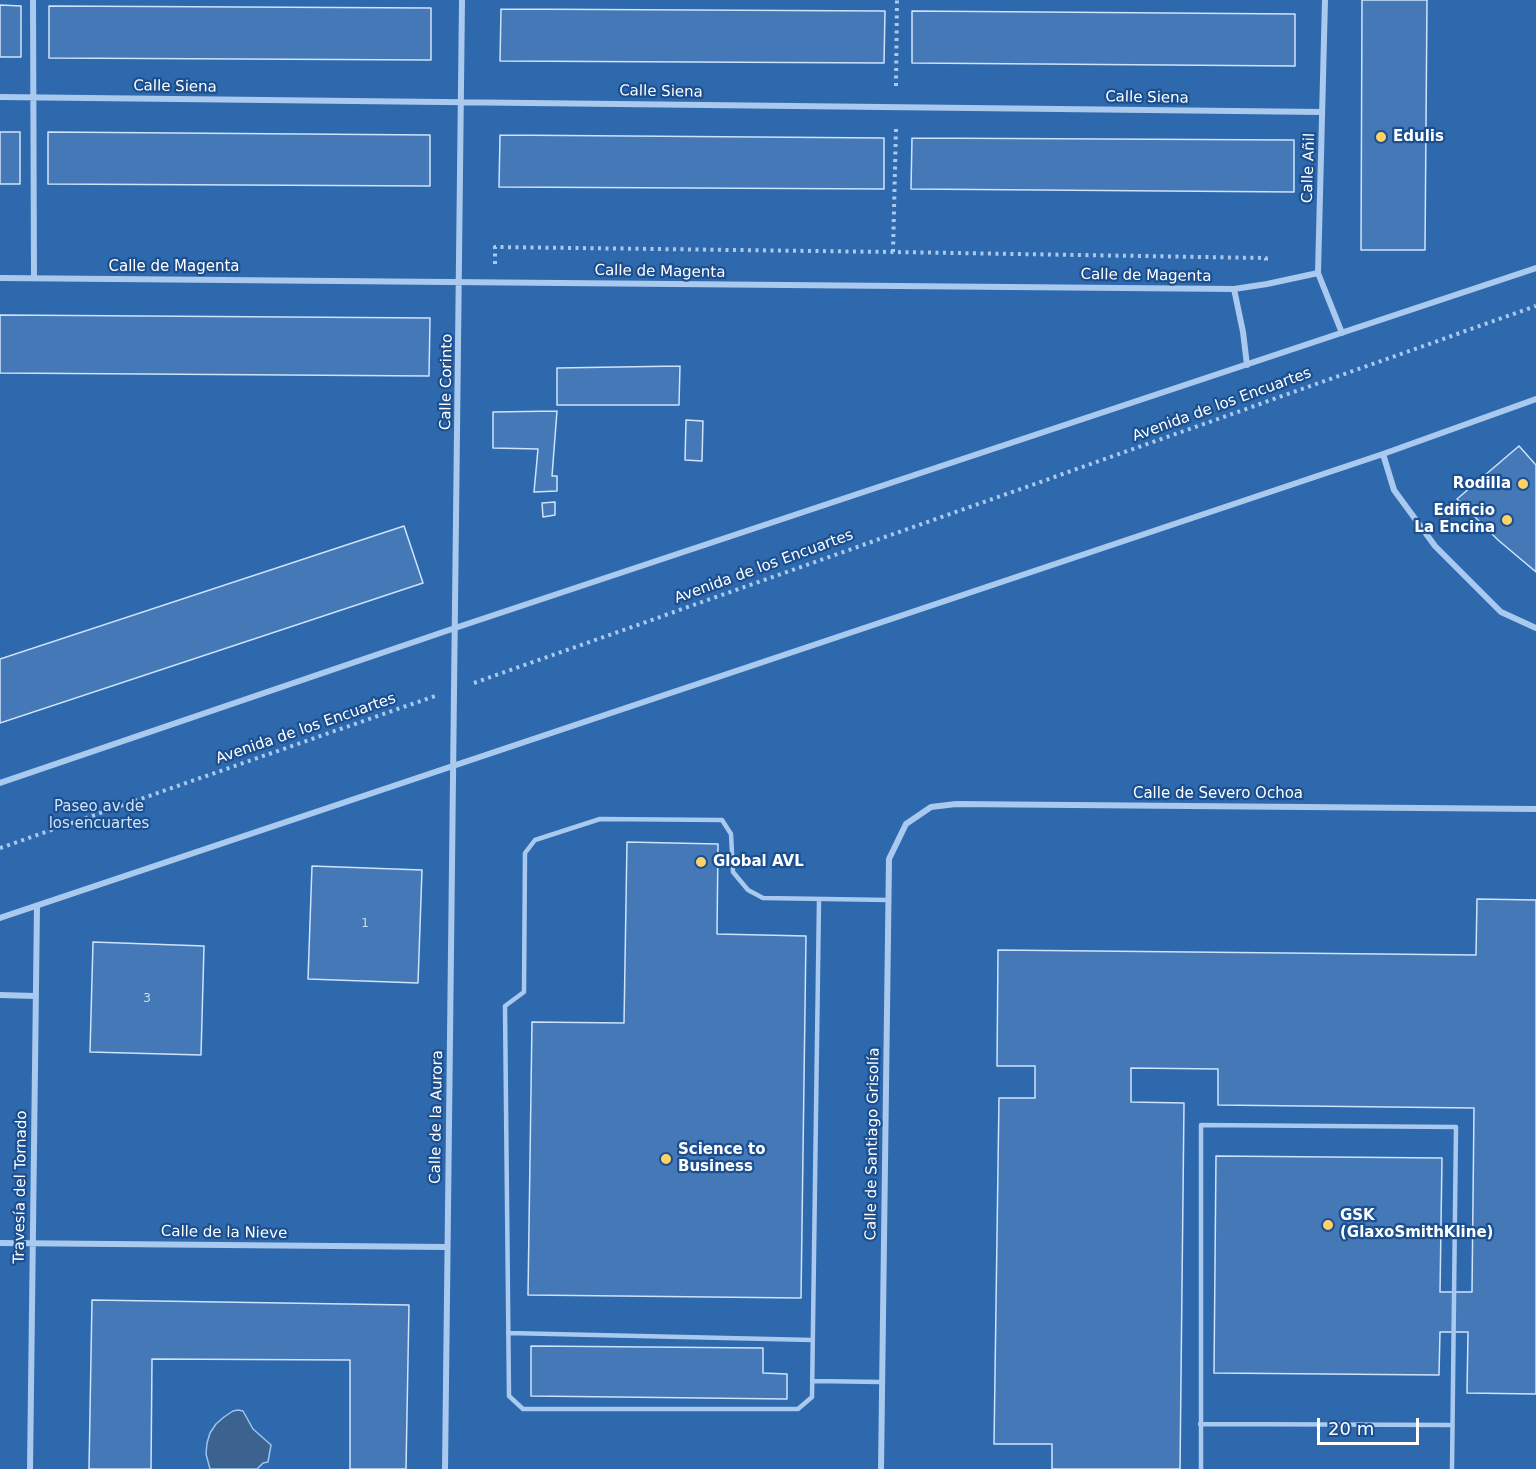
<!DOCTYPE html>
<meta charset="utf-8">
<style>
body{margin:0}
#map{position:relative;width:1536px;height:1469px;overflow:hidden;background:#1b4f8f;font-family:"DejaVu Sans",sans-serif}
canvas{display:block}
.scale{position:absolute;left:1317px;top:1418px;width:102px;height:27px;box-sizing:border-box;border:3px solid #fff;border-top:0;padding-left:8px;font-size:18px;line-height:21px;white-space:nowrap;color:#fff;-webkit-text-stroke:4px #1b4f8f;paint-order:stroke}
</style>
<div id="map">
<canvas width="1536" height="1469"></canvas>
<div class="scale">20 m</div>
</div>
<script>
const ctx = document.querySelector('canvas').getContext('2d');
ctx.lineJoin = 'round';
function fill(path, color) {
  ctx.fillStyle = color;
  ctx.fill(path, 'evenodd');
}
function toPath(rows) {
  const path = new Path2D();
  for (const r of rows) {
    path.moveTo(r[0], r[1]);
    for (let i = 2; i < r.length; i += 2) path.lineTo(r[i], r[i + 1]);
  }
  return path;
}
function trace(path, color, width, dash) {
  ctx.strokeStyle = color;
  ctx.lineWidth = width;
  ctx.lineCap = dash ? 'butt' : 'round';
  ctx.setLineDash(dash || []);
  ctx.stroke(path);
}
function label(font, color, halo, rows, align = 'center') {
  ctx.font = font + ' "DejaVu Sans",sans-serif';
  ctx.lineWidth = 4.5;
  ctx.setLineDash([]);
  ctx.textBaseline = 'middle';
  ctx.strokeStyle = halo;
  ctx.fillStyle = color;
  for (const [text, x, y, turn = 0] of rows) {
    ctx.save();
    ctx.translate(x, y);
    ctx.rotate((+turn || 0) * Math.PI / 180);
    ctx.textAlign = isNaN(turn) ? turn : align;
    if (halo) ctx.strokeText(text, 0, 0);
    ctx.fillText(text, 0, 0);
    ctx.restore();
  }
}
fill(toPath([
 [0,0,1536,0,1536,1469,0,1469]
]), '#2e69ad');
const water = toPath([
 [238,1410,243,1411,253,1429,271,1445,268,1462,263,1463,257,1469,210,1469,206,1454,207,1443,210,1433,216,1424,224,1417,233,1411,238,1410]
]);
fill(water, '#3c6290');
trace(water, '#9cc4f0', 1.5);
const building = toPath([
 [1362,0,1427,0,1425,250,1361,250,1362,0],
 [0,5,21,6,21,57,0,57,0,5],
 [49,6,431,8,431,60,49,58,49,6],
 [501,9,885,11,884,63,500,61,501,9],
 [912,11,1295,14,1295,66,912,63,912,11],
 [0,132,20,132,20,184,0,184,0,132],
 [48,132,430,135,430,186,48,184,48,132],
 [500,135,884,138,884,189,499,187,500,135],
 [912,138,1294,140,1294,192,911,189,912,138],
 [0,315,430,318,429,376,0,373,0,315],
 [680,366,679,405,557,405,557,368,680,366],
 [557,411,552,476,557,476,557,491,534,492,538,449,493,448,493,412,557,411],
 [686,420,703,421,702,461,685,460,686,420],
 [1519,446,1536,465,1536,572,1498,540,1457,499,1519,446],
 [555,502,555,515,543,517,542,503,555,502],
 [404,526,423,583,0,723,0,659,404,526],
 [627,842,718,844,717,934,806,936,801,1298,528,1295,532,1022,624,1023,627,842],
 [312,866,422,870,418,983,308,979,312,866],
 [1477,899,1536,900,1536,1394,1467,1393,1468,1332,1440,1332,1439,1375,1214,1373,1216,1156,1442,1158,1440,1292,1472,1292,1474,1108,1218,1105,1218,1069,1131,1068,1131,1102,1184,1103,1180,1469,1052,1469,1052,1444,994,1444,999,1098,1035,1098,1035,1066,997,1066,998,950,1476,955,1477,899],
 [93,942,204,946,201,1055,90,1052,93,942],
 [92,1300,409,1305,406,1469,350,1469,350,1360,152,1359,151,1469,89,1469,92,1300],
 [531,1346,763,1348,763,1373,787,1374,787,1399,531,1396,531,1346]
]);
fill(building, '#4478b7');
trace(building, '#cfe3fa', 1.5);
trace(toPath([
 [896,86,897,0],
 [893,252,896,127],
 [495,264,495,247,893,252,1266,258,1266,264],
 [474,683,1536,306],
 [0,848,435,696]
]), '#a9c9ee', 4, [3, 4.5]);
trace(toPath([
 [819,900,812,1397,798,1409,523,1409,509,1396,505,1006,524,992,525,853,535,840,600,819,722,820,731,834,733,872,748,890,763,898,888,900],
 [508,1333,813,1340],
 [813,1381,882,1382],
 [1200,1424,1452,1425],
 [1201,1469,1201,1125,1456,1127,1452,1469]
]), '#a9c9ee', 4.5);
trace(toPath([
 [33,0,34,278],
 [1325,0,1318,273,1342,333],
 [0,97,1322,112],
 [0,278,1234,289,1267,284,1318,273],
 [1234,289,1243,332,1247,365],
 [1383,454,1394,490,1435,546,1501,612,1536,628],
 [0,783,455,628,1536,268],
 [0,918,1383,454,1536,399],
 [0,995,35,996],
 [0,1243,447,1247],
 [30,1469,37,906],
 [445,1469,462,0],
 [881,1469,889,859,906,824,931,807,956,804,1536,809]
]), '#a9c9ee', 6);
for (const [x, y, r, color] of [
 [1381,137,6,"#ffd166"],
 [1523,484,6,"#ffd166"],
 [1507,520,6,"#ffd166"],
 [701,862,6,"#ffd166"],
 [666,1159,6,"#ffd166"],
 [1328,1225,6,"#ffd166"]
]) {
  const dot = new Path2D();
  dot.arc(x, y, r, 0, 2 * Math.PI);
  ctx.fillStyle = color;
  ctx.fill(dot);
  trace(dot, '#1b4f8f', 2);
}
label('12px', '#d0dded', null, [
 ["1",365,924],
 ["3",147,999]
]);
label('15px', '#fff', '#1b4f8f', [
 ["Calle Siena",175,87,1],
 ["Calle Siena",661,92,1],
 ["Calle Siena",1147,98,1],
 ["Calle Añil",1309,168,-88],
 ["Calle de Magenta",174,267],
 ["Calle de Magenta",660,272,1],
 ["Calle de Magenta",1146,276,1],
 ["Calle Corinto",447,382,-89],
 ["Avenida de los Encuartes",1222,405,-20],
 ["Avenida de los Encuartes",764,567,-20],
 ["Avenida de los Encuartes",306,729,-19],
 ["Calle de Severo Ochoa",1218,794],
 ["Calle de la Aurora",437,1117,-89],
 ["Calle de Santiago Grisolía",873,1144,-89],
 ["Travesía del Tornado",21,1187,-89],
 ["Calle de la Nieve",224,1233,1]
]);
label('bold 15px', '#fff', '#1b4f8f', [
 ["Edulis",1393,137],
 ["Rodilla",1511,484,"right"],
 ["Edificio",1495,511,"right"],
 ["La Encina",1495,528,"right"],
 ["Global AVL",713,862],
 ["Science to",678,1150],
 ["Business",678,1167],
 ["GSK",1340,1216],
 ["(GlaxoSmithKline)",1340,1233]
], 'left');
label('15px', '#cfe3fa', '#1b4f8f', [
 ["Paseo av de",99,807],
 ["los encuartes",99,824]
]);
</script>
